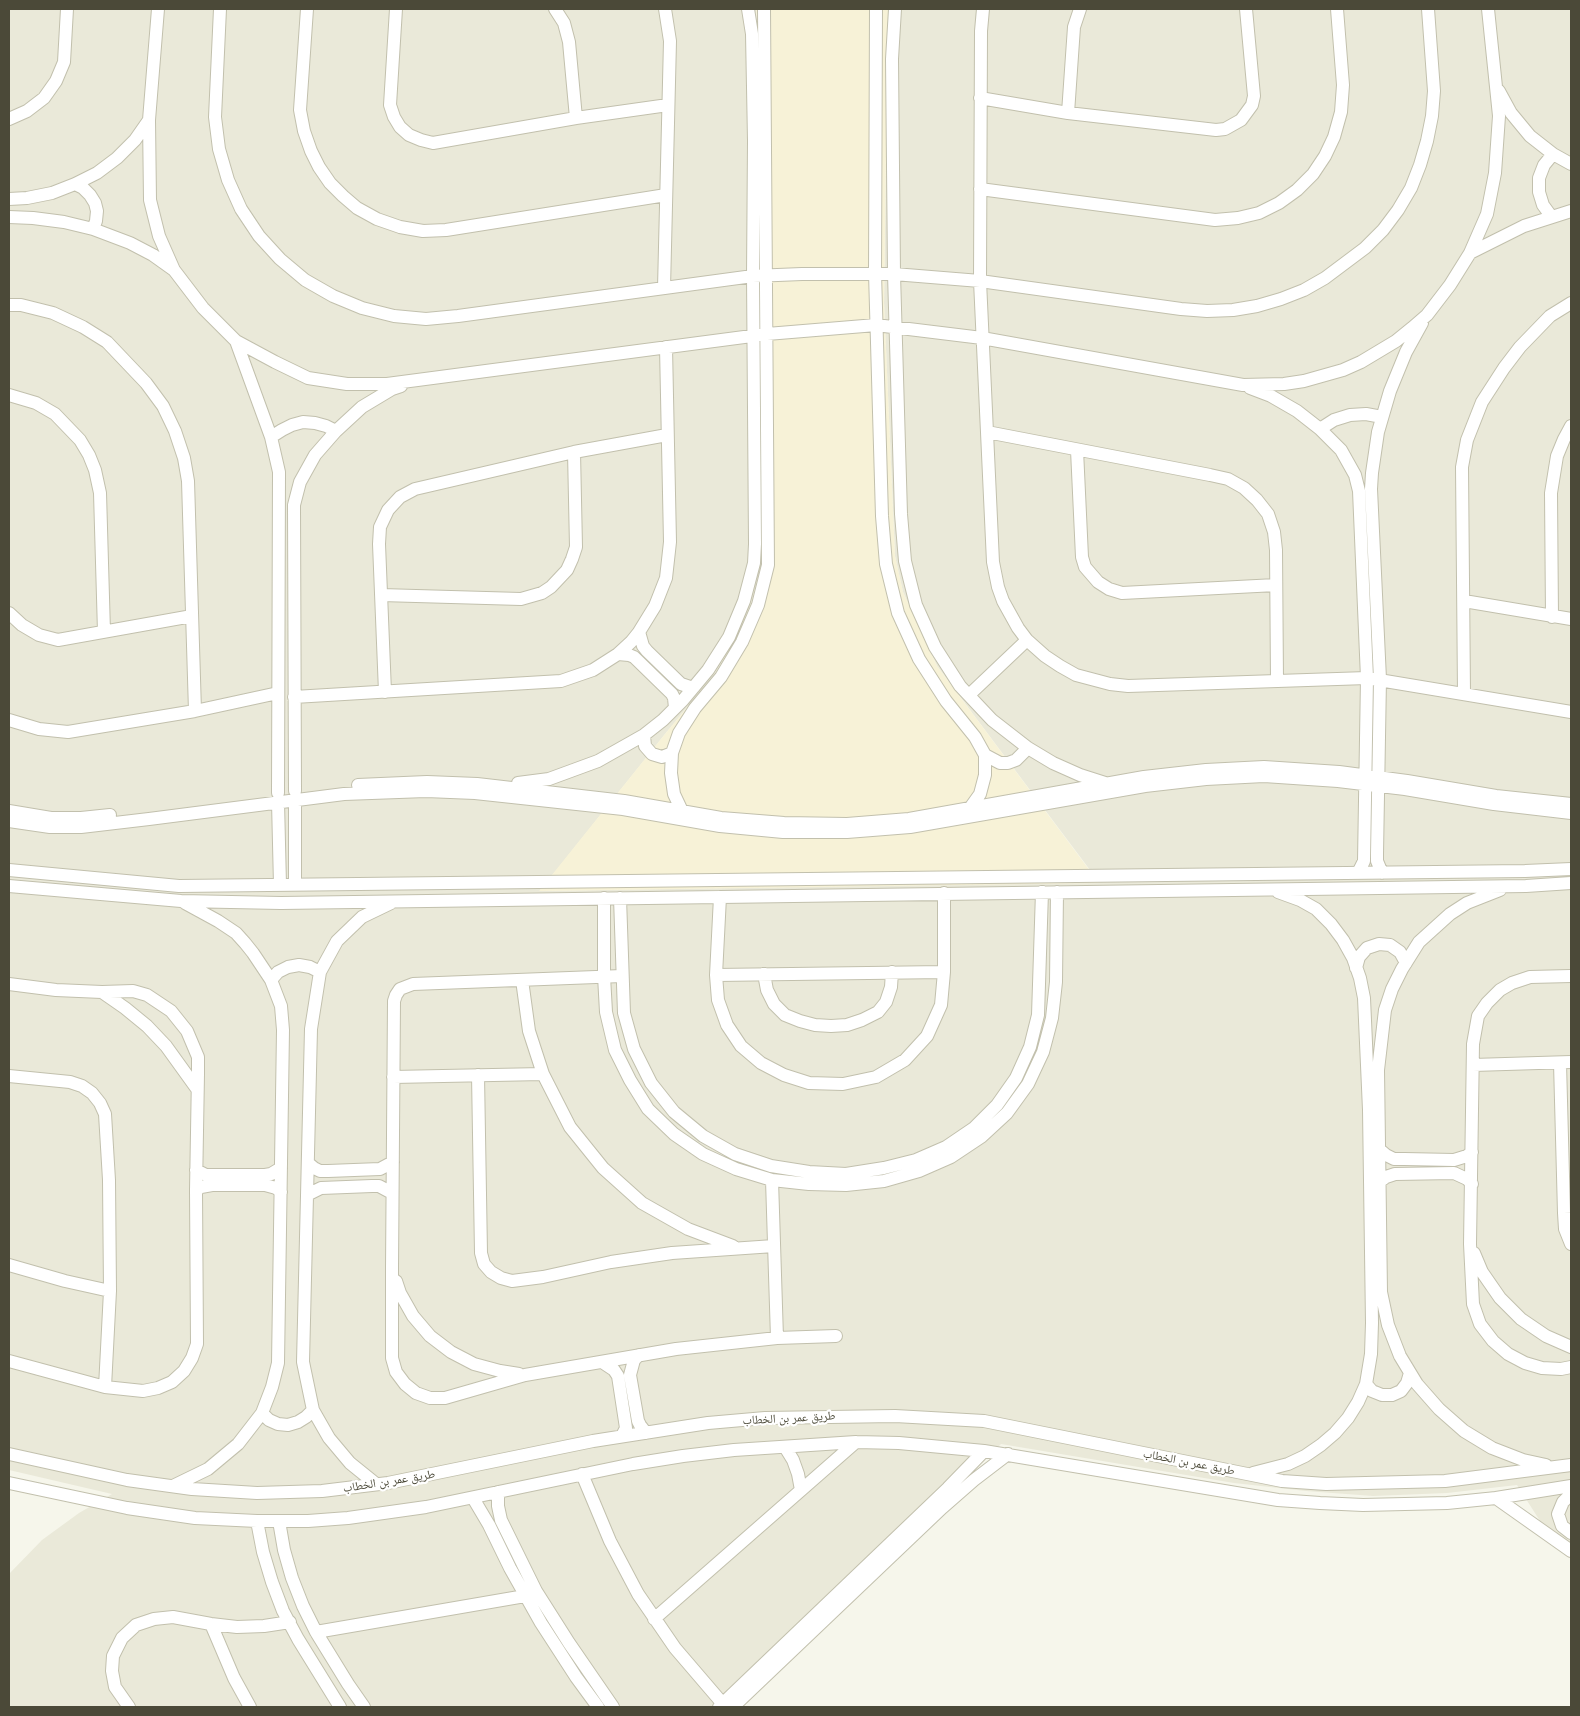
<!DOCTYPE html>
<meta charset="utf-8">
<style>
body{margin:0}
#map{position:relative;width:1580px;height:1716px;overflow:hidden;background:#f6f6eb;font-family:Lato,sans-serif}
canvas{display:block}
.frame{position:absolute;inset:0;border:10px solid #4b4938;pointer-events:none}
</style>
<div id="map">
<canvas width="1580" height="1716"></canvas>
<div class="frame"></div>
</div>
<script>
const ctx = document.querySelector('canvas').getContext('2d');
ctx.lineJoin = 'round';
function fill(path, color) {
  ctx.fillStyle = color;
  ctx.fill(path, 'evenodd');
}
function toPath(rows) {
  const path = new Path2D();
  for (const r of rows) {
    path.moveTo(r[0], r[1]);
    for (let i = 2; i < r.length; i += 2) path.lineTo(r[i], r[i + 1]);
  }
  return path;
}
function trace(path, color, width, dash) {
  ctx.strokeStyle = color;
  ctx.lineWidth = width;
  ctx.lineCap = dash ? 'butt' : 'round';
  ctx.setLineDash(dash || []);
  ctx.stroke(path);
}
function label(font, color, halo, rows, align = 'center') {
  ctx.font = font + ' Lato,"Noto Naskh Arabic",sans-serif';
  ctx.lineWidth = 4.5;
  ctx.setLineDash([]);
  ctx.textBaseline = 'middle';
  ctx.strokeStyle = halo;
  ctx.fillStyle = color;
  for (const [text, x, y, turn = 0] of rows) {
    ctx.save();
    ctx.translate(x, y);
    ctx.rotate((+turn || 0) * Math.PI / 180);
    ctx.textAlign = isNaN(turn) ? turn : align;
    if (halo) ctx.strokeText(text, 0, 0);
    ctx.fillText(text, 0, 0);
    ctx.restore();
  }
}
fill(toPath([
 [9,9,756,9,758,30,760,233,761,566,751,604,735,639,715,674,665,734,540,891,1099,882,937,666,903,592,895,556,884,303,888,9,1571,9,1571,1552,1542,1524,1517,1485,1447,1493,1373,1496,1306,1491,1234,1483,1001,1444,730,1707,9,1707,9,1574,42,1540,79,1513,112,1494,9,1470]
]), '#eae9d9');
fill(toPath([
 [756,9,888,9,884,303,895,556,903,592,937,666,1099,883,539,891,665,734,715,674,735,639,751,604,761,566,760,233,758,30]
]), '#f7f2d7');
const minor = toPath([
 [158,9,149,120,150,200,159,236,174,270,203,308,236,341,275,362,308,378,347,384,387,384,767,334,876,325,982,338,1243,385,1284,384,1304,381,1343,370,1361,362,1396,341,1412,328,1427,315,1450,285,1470,253,1487,214,1495,173,1499,116,1488,9],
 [220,9,215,117,219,149,228,180,241,209,259,236,280,259,305,280,333,296,362,308,394,316,426,319,458,316,753,276,802,274,894,274,980,281,1181,309,1207,311,1233,310,1257,306,1281,299,1304,290,1325,278,1365,248,1383,230,1398,210,1411,188,1420,165,1427,141,1432,116,1434,91,1428,9],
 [307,9,300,110,304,131,311,151,319,167,330,183,343,196,357,208,377,219,400,227,423,231,446,230,666,195],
 [396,9,390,105,394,117,400,127,409,135,421,140,433,143,576,118,668,105],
 [555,9,564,23,569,42,576,118],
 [876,9,875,273,882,516,886,564,898,613,919,659,946,701,975,737,985,755,985,775,980,794,970,808],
 [895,9,892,59,894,274,901,514,905,561,916,605,935,647,960,686,992,720,1028,748,1053,763,1080,775,1105,783],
 [983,9,981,31,980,281,993,562,998,587,1003,601,1018,628,1027,640,1045,656,1060,666,1076,675,1110,684,1128,686,1367,678,1571,712],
 [1499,91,1511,113,1530,136,1553,154,1571,164],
 [980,98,1068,113,1216,130,1225,129,1241,120,1252,105,1254,96,1246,9],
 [1068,113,1074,27,1080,9],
 [9,119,27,111,44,98,56,81,64,62,67,9],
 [75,184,83,188,90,195,95,203,97,211,96,221,93,229],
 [980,189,1215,220,1238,218,1259,213,1279,203,1297,190,1313,174,1325,156,1334,137,1341,112,1343,85,1337,9],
 [9,199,27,198,52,193,75,184,97,173,117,158,135,140,149,120],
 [1551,216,1543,205,1539,192,1539,178,1544,165,1553,154],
 [9,217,33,218,64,222,93,229,130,243,153,255,174,270],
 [1470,253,1524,226,1571,211],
 [664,288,670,41,665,9],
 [9,305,21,305,53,313,83,327,107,342,146,383,163,406,175,431,184,458,188,481,195,711],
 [236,341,271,437,279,472,278,793],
 [1250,388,1271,396,1297,411,1320,429,1341,450,1355,475,1359,491,1367,678,1364,861,1358,873],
 [9,395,36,403,55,414,80,440,89,455,95,470,100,493,104,632],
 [1320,429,1334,420,1350,415,1366,414,1382,417],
 [987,432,1210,475,1228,479,1244,488,1257,500,1268,514,1274,532,1276,550,1277,681],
 [271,437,282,430,292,425,303,422,315,423,326,426,336,431],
 [1077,450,1082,557,1085,567,1098,582,1109,589,1122,593,1276,585],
 [381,595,521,599,542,593,551,587,567,570,572,559,576,547,574,452],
 [1464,601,1571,619],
 [9,613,22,625,39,635,58,640,192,616],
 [1552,617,1551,493,1557,456,1564,439,1571,426],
 [639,632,643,646,647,651,681,684,690,687,694,687],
 [618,654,629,655,634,657,672,694,674,698,675,708],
 [385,692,379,544,380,527,388,510,400,497,415,489,574,452,667,435],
 [1464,693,1462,467,1467,440,1482,402,1504,368,1520,347,1550,316,1571,303],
 [969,695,1027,640],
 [294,697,561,681,593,670,618,654,631,642,639,632,655,606,666,578,670,542,666,347],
 [9,720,39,729,68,732,195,711,278,693],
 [644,735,645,746,652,754,662,757,672,753],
 [985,755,1000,763,1008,763,1016,760,1028,748],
 [518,783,549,779,598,761,644,735,663,720,683,700,708,670,729,637,744,601,754,563,755,544,753,276,754,141,752,34,748,9],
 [358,785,427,782,477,784,624,801,721,818,784,823,847,824,909,819,1144,777,1206,770,1264,767,1339,772,1407,781,1496,796,1571,804],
 [295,791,294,505,300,482,315,455,336,431,362,407,392,389,401,386],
 [295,800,295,884],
 [278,802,280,885],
 [9,811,51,818,81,818,110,815],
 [682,811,674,794,671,773,672,753,679,733,695,708,721,677,742,642,758,605,768,565,764,9],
 [9,821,50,827,81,827,149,819,344,794,426,791,475,793,623,809,720,826,783,832,847,832,910,827,1145,786,1206,779,1264,776,1338,781,1405,789,1494,804,1571,813],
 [9,870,179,886,1525,871,1571,869],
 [1382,873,1377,861,1377,854,1380,679,1371,489,1372,473,1378,432,1390,391,1406,352,1422,323],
 [9,886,181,901,281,903,1526,886,1571,883],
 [1500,890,1467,903,1450,914,1419,942,1402,969,1392,989,1385,1010,1378,1070,1381,1292,1388,1325,1400,1356,1417,1384,1439,1409,1464,1431,1492,1448,1523,1460,1546,1465],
 [720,897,716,975,718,1000,727,1025,741,1046,761,1063,784,1075,809,1083,843,1084,876,1077,905,1060,927,1036,941,1005,944,972,944,893],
 [604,898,604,976,606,1012,615,1050,630,1080,648,1109,674,1134,703,1154,736,1169,772,1180,809,1184,846,1185,884,1181,919,1171,951,1157,981,1137,1007,1113,1028,1084,1043,1052,1052,1018,1056,982,1057,892],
 [620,898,624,1013,634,1049,651,1083,674,1112,703,1136,735,1154,771,1166,809,1172,846,1174,884,1168,916,1160,946,1147,974,1128,997,1105,1016,1078,1030,1047,1038,1015,1042,892],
 [1356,968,1359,957,1367,948,1379,944,1390,945,1400,952,1406,963],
 [764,974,767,990,774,1004,785,1015,800,1021,815,1025,831,1026,847,1025,862,1020,878,1012,886,1002,891,987,892,972],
 [716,975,944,972],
 [622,976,413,984,400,989,396,995,394,1001,392,1269,392,1358,396,1372,405,1384,416,1393,430,1398,445,1398,525,1375,676,1349,777,1338,836,1336],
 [1571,976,1530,977,1512,983,1500,990,1487,1003,1478,1016,1473,1044,1470,1244,1473,1304,1480,1324,1493,1341,1508,1354,1525,1363,1542,1368,1561,1369,1571,1367],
 [271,980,278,972,288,967,299,965,310,967,320,972],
 [522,980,529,1031,543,1074,570,1127,603,1168,642,1203,688,1229,733,1246],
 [9,984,56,990,102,992,133,991,147,995,171,1011,187,1031,198,1057,198,1074,196,1190,197,1344,192,1358,184,1371,172,1382,158,1388,143,1391,105,1387,9,1361],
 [102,992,125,1008,147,1026,166,1046,197,1089],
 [1560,1063,1564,1213,1565,1229,1571,1244],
 [1473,1065,1571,1062],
 [478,1075,481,1253,484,1264,491,1272,501,1278,512,1281,543,1277,611,1262,672,1253,774,1246],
 [9,1076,70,1082,82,1086,92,1093,100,1103,105,1114,109,1180,110,1291,105,1387],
 [393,1077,543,1074],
 [1379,1149,1386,1155,1394,1159,1404,1159,1454,1160,1467,1156,1472,1152],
 [308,1163,314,1168,320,1171,328,1171,380,1169,393,1162],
 [196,1170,206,1175,265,1175,271,1174,281,1168],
 [772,1180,777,1338],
 [1379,1182,1386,1177,1395,1174,1454,1173,1467,1179,1472,1184],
 [196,1190,201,1187,212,1185,265,1185,276,1188,281,1192],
 [307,1195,321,1188,372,1186,379,1186,392,1193],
 [1474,1253,1482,1272,1500,1298,1521,1319,1546,1336,1571,1347],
 [9,1265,65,1281,110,1291],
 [396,1281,400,1293,413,1316,430,1336,451,1352,474,1364,500,1371,519,1374],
 [639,1355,634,1360,630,1375,638,1421,640,1425,646,1433],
 [602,1362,614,1370,618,1376,626,1428,622,1436],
 [1366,1384,1372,1391,1382,1395,1392,1395,1401,1391,1407,1383,1410,1373],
 [262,1413,269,1420,278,1424,288,1425,298,1422,306,1417,313,1410],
 [785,1447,793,1460,798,1474,801,1490],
 [9,1454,127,1480,192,1489,257,1493,322,1491,388,1483,593,1441,708,1423,765,1418,895,1416,984,1421,1282,1481,1326,1484,1445,1481,1571,1465],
 [1253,1473,1288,1464,1305,1456,1321,1445,1335,1433,1348,1418,1358,1402,1366,1384,1371,1354,1372,1323,1369,1110,1364,998,1360,978,1353,958,1343,940,1331,924,1316,909,1300,900,1278,892],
 [582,1474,610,1541,638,1594,675,1648,723,1704],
 [9,1483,127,1508,195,1518,257,1521,308,1521,348,1518,426,1507,633,1464,683,1456,734,1450,856,1442,899,1443,984,1451,1278,1500,1320,1503,1363,1505,1447,1503,1496,1498,1571,1486],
 [376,1484,350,1463,329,1438,313,1410,303,1362,311,1029,320,972,337,941,362,917,391,903],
 [173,1486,208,1469,238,1444,262,1413,272,1387,278,1363,283,1030,281,1006,271,980,253,953,245,943,236,933,218,921,185,903],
 [498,1492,498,1506,501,1520,536,1591,569,1643,613,1707],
 [1571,1494,1563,1502,1558,1514,1562,1526,1571,1533],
 [473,1498,489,1525,510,1568,541,1623,576,1677,598,1707],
 [1496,1498,1571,1551],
 [257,1521,263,1552,272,1582,283,1611,298,1639,340,1707],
 [279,1521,284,1550,292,1578,303,1606,316,1632,348,1684,364,1707],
 [654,1619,856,1442],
 [211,1624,234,1678,250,1707],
 [316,1632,525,1596],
 [129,1707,115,1687,112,1671,113,1656,122,1638,136,1625,154,1619,173,1617,211,1624,237,1627,264,1626,290,1622],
 [719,1707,948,1488,984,1451],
 [733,1707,942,1508,974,1480,1008,1454]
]);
trace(minor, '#c2c0ad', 14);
trace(minor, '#fff', 12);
label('12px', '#4b4938', '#fff', [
 ["طريق عمر بن الخطاب",789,1418,-3],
 ["طريق عمر بن الخطاب",1189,1462,11],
 ["طريق عمر بن الخطاب",389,1481,-9]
]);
</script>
